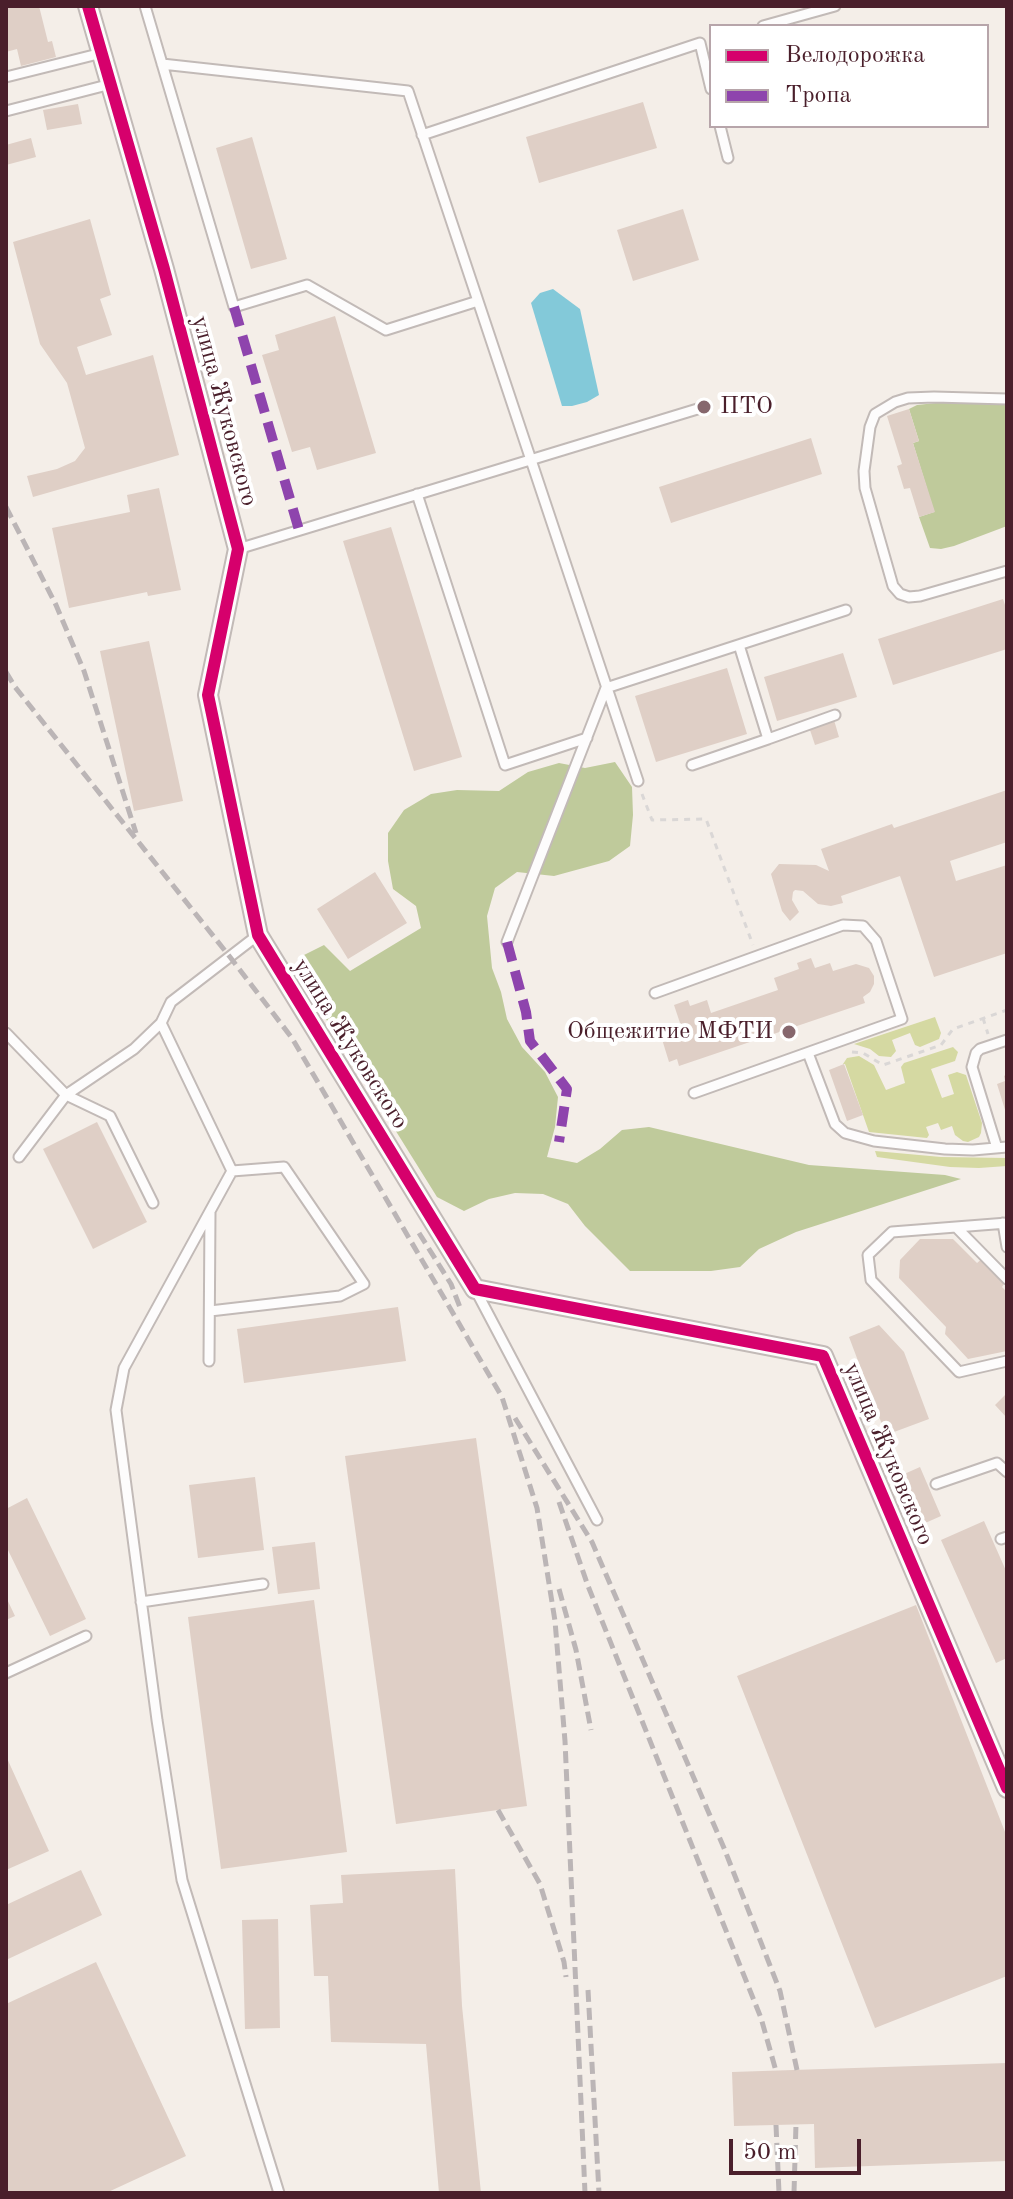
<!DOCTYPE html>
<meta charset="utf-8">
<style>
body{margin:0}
#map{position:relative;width:1013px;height:2199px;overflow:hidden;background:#f4eee8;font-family:"Old Standard TT",serif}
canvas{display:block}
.frame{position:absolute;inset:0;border:8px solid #4a1f2b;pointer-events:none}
.legend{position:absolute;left:709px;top:24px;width:280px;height:104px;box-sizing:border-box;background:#fff;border:2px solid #b7a5aa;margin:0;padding:10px 14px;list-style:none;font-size:24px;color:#4a1f2b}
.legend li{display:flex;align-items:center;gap:16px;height:40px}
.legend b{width:40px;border:2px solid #b7a5aa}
.scale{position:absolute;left:729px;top:2139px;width:132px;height:36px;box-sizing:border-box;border:4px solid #4a1f2b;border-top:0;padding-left:10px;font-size:24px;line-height:28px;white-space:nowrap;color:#4a1f2b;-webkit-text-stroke:6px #fff;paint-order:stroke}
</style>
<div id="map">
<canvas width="1013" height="2199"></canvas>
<div class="frame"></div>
<ul class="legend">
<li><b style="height:10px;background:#d6006c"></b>Велодорожка</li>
<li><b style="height:10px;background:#8e44ad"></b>Тропа</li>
</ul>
<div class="scale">50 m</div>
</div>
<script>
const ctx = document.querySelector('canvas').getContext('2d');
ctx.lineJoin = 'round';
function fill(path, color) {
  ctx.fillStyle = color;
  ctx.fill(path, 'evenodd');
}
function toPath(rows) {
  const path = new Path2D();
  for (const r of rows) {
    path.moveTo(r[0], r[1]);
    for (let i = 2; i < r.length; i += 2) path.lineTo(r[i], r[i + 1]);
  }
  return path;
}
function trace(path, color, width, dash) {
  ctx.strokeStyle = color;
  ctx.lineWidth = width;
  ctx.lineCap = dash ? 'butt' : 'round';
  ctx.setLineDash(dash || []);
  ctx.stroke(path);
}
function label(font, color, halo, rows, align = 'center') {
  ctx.font = font + ' "Old Standard TT",serif';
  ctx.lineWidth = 8;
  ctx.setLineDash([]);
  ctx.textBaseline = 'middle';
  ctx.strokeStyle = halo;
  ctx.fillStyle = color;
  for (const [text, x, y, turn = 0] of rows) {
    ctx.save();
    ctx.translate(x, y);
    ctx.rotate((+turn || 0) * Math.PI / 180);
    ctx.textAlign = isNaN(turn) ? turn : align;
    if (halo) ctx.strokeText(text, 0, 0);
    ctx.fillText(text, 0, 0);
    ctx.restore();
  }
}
fill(toPath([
 [935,1017,941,1033,939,1039,920,1047,915,1045,910,1033,892,1040,896,1051,891,1057,879,1056,870,1049,854,1044],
 [953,1047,958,1052,955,1061,931,1069,942,1098,954,1094,948,1075,957,1072,966,1075,982,1123,981,1133,979,1137,968,1142,963,1141,955,1135,952,1126,941,1130,938,1123,926,1127,929,1135,927,1138,869,1132,845,1064,843,1064,847,1058,859,1056,874,1065,886,1090,905,1083,901,1067,904,1063],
 [875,1151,941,1157,1007,1158,1007,1166,979,1168,950,1167,877,1157]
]), '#d5d9a2');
fill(toPath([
 [945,402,1007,404,1007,526,954,546,941,549,930,548,919,517,934,512,913,443,919,441,909,409,917,405],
 [615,762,632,787,633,815,630,846,609,861,554,876,517,872,495,888,487,916,492,968,501,992,507,1019,522,1047,545,1072,558,1097,555,1127,547,1157,577,1163,600,1149,622,1130,649,1127,809,1165,945,1175,961,1179,796,1232,759,1249,740,1267,711,1271,630,1271,585,1226,568,1204,543,1194,515,1193,489,1199,464,1211,437,1197,306,987,298,958,324,945,350,971,421,928,416,906,393,889,388,861,388,833,404,810,431,794,457,790,499,791,528,772,559,763,585,768]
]), '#bfca9b');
fill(toPath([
 [553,289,580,309,599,395,587,402,572,406,562,406,531,303,540,293]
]), '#83c9d9');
fill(toPath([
 [6,6,39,6,48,42,52,41,56,57,21,66,17,49,6,52],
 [643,102,657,148,539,183,526,137],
 [78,104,82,124,47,130,43,110],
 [252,137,287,259,251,269,216,148],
 [31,138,36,157,6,165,6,145],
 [683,209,699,260,633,281,617,230],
 [90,219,111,295,100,299,112,335,77,347,86,375,153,355,179,455,33,497,27,476,57,469,75,461,85,448,67,383,40,344,13,242],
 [335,316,376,453,317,470,310,447,292,452,262,355,279,350,275,335],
 [909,409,919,441,913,443,935,512,919,517,910,488,904,489,897,466,902,464,887,416],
 [811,438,822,474,671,523,659,487],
 [159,488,181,590,148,596,147,592,69,608,52,528,130,512,127,495],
 [391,527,462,757,414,771,343,541],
 [1003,599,1005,605,1007,604,1007,649,893,685,878,639],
 [149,641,183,801,134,811,100,651],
 [843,653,857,697,777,721,764,677],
 [727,668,747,734,656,762,635,696],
 [834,720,839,737,815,745,809,727],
 [1007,790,1007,842,950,861,956,881,1007,865,1007,953,934,977,900,876,841,896,843,903,831,906,818,904,803,891,795,890,793,892,792,900,799,912,790,921,782,911,771,874,779,864,816,865,829,871,821,849,892,824,894,828],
 [375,872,407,923,348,959,317,909],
 [811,958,815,968,830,963,833,971,856,964,869,968,874,976,874,984,870,992,863,997,865,1003,679,1066,677,1059,669,1062,661,1036,669,1033,667,1027,680,1023,674,1005,688,1000,690,1006,707,1000,711,1013,778,990,774,978,799,969,797,963],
 [844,1064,863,1115,847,1121,829,1070],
 [1007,1074,1007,1113,1006,1113,997,1084,1005,1081,1004,1076],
 [97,1122,147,1222,93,1249,43,1149],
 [920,1239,953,1239,977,1263,983,1258,1006,1281,1002,1287,1007,1292,1007,1351,968,1359,945,1334,946,1327,899,1278,900,1260],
 [398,1307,406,1361,244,1383,237,1329],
 [879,1325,904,1352,929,1419,886,1435,849,1337],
 [1007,1393,1007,1418,995,1405],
 [476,1438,527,1806,396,1824,345,1456],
 [920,1467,941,1516,923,1524,902,1475],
 [255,1477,264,1550,198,1558,189,1485],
 [27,1498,86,1619,50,1636,6,1546,6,1509],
 [984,1521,1007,1573,1007,1658,996,1663,941,1540],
 [315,1542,320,1589,278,1594,272,1547],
 [6,1597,15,1616,6,1620],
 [314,1600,347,1852,221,1869,188,1617],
 [916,1605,1007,1837,1007,1976,875,2028,737,1676],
 [6,1756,49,1851,6,1870],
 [455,1869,462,2006,481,2193,439,2193,426,2044,331,2042,328,1976,314,1976,310,1905,343,1903,341,1875],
 [81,1870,102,1915,6,1960,6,1905],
 [278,1919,280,2028,245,2029,242,1920],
 [96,1962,186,2156,106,2193,6,2193,6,2004],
 [1007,2063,1007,2161,815,2168,814,2124,734,2126,732,2072]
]), '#dfcfc6');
const lane = toPath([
 [145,6,234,307,307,285,386,330,478,301],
 [763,26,835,6],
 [162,64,408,91,638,781],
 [6,77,102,53],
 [6,111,111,84],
 [720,126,728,158],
 [422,135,700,43,711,89],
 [1007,399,934,397,908,398,895,402,875,414,870,427,864,471,865,488,893,586,900,594,909,597,920,596,1007,571],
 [417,494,505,765,587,738],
 [238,549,704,407],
 [768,739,835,715],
 [692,765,768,739,739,645],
 [507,942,606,688,846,610],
 [655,993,843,925,863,926,876,941,902,1019,694,1093],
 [161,1023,232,1171,124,1368,116,1410,157,1720,182,1880,279,2193],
 [6,1033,66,1095,19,1157],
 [808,1053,835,1124,845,1133,874,1141,945,1149,973,1150,1007,1147],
 [997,1148,972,1067,976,1053,980,1049,1007,1040],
 [153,1203,110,1116,66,1095,134,1049,161,1023,171,1002,258,935],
 [1003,1223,1007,1247],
 [1007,1223,892,1232,868,1255,871,1280,959,1372,1007,1361],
 [956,1227,1007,1279],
 [475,1289,597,1520],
 [210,1311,340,1296,364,1284,284,1167,232,1171],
 [209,1361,210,1213],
 [936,1484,997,1463,1007,1472],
 [1001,1539,1007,1537],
 [141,1602,263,1584],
 [6,1673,86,1636]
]);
const street = toPath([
 [88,6,164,269,238,549,208,695,258,935,475,1289,823,1356,1007,1788]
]);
trace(lane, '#c2bab7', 13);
trace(street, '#c2bab7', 22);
trace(toPath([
 [642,794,652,820,706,819,753,945],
 [983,1018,988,1034],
 [852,1052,863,1053,883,1065,892,1062,941,1045,953,1029,1007,1010]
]), '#dad7d6', 3, [6, 6]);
trace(lane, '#fdfcfc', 9);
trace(street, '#fdfcfc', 18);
trace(toPath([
 [6,507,56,605,84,671,136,833],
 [6,672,15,687,230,957,292,1038,502,1397,537,1508,555,1621,565,1741,585,2193],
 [419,1233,451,1284,461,1310],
 [515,1418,592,1542,724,1848,780,1991,797,2070],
 [559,1502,588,1586,761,2018,776,2071],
 [559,1589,576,1650,591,1730],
 [498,1810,540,1884,564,1962,566,1977],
 [588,1990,599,2193],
 [776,2125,779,2193],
 [794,2193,796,2124]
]), '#bbb5b6', 5, [12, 6]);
trace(toPath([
 [234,307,299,530],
 [507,942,526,1012,530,1041,567,1089,559,1142]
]), '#8e44ad', 10, [20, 10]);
trace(toPath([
 [88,6,164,269,238,549,208,695,258,935,475,1289,823,1356,1007,1788]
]), '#d6006c', 12);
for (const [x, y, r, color] of [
 [704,407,8,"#86676d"],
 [789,1032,8,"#86676d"]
]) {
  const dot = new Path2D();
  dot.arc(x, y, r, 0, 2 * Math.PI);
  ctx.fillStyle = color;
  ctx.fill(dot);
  trace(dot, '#fff', 3);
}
label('24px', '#4a1f2b', '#fff', [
 ["ПТО",720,407],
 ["Общежитие МФТИ",773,1032,"right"]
], 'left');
label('24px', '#4a1f2b', '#fff', [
 ["улица Жуковского",224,411,75],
 ["улица Жуковского",350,1044,58],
 ["улица Жуковского",888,1454,67]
]);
</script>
